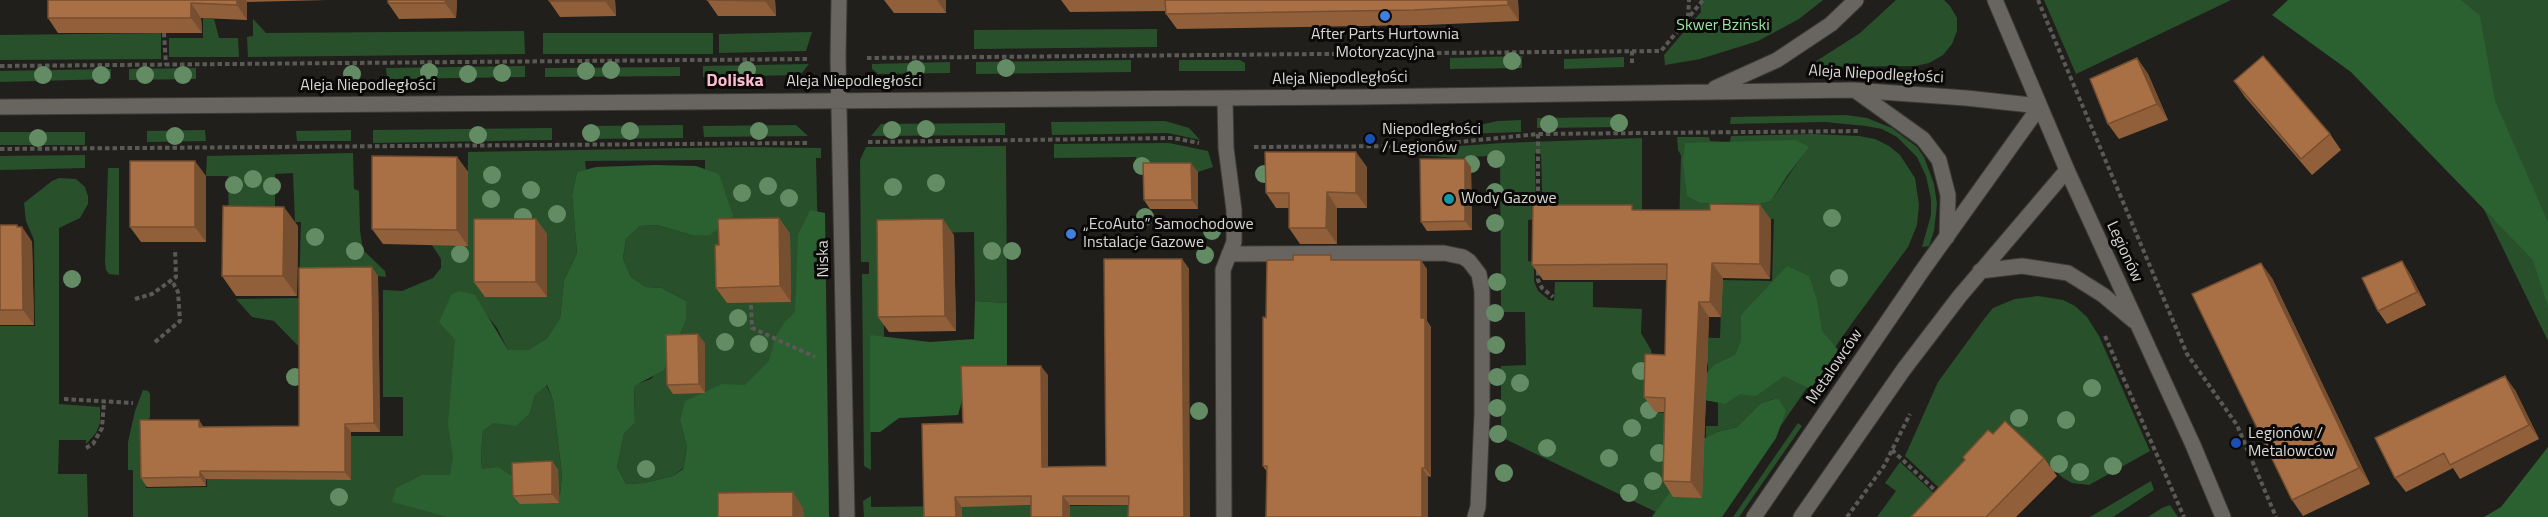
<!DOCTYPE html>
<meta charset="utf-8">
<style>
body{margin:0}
canvas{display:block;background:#211f1b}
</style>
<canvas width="2548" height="517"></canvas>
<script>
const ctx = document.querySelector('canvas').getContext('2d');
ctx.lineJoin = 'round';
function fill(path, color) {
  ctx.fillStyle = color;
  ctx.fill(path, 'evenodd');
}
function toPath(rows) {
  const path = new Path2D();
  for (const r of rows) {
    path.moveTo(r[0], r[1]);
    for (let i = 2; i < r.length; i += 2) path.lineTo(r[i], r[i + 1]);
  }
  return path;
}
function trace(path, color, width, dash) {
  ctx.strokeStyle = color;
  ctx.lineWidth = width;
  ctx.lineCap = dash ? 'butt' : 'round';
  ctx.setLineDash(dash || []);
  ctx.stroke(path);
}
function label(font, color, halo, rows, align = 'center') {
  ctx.font = font + ' "Titillium Web",sans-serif';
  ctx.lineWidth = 6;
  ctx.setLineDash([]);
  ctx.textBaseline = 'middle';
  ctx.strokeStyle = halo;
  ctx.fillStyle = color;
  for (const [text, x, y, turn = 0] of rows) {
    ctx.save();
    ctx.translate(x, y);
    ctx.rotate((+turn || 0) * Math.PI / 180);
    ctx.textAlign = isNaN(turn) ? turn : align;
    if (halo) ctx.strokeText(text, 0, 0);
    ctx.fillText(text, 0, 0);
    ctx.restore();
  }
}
fill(toPath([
 [1700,0,1823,0,1799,19,1758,41,1700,59,1665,65,1664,55,1701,12],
 [1896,0,1944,0,1950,6,1957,18,1957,31,1952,44,1943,55,1929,63,1915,66,1819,67,1815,65,1815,62,1860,33],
 [2044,0,2231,0,2076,74],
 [2382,0,2548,0,2548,341],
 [203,18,214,19,219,38,238,38,239,57,169,57,169,38,203,38],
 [253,19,266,33,524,31,525,54,248,57,247,37,253,36],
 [1157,29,1157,47,974,49,974,30],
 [812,32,806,51,719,53,719,34],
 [161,33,161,59,0,60,0,35],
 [543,33,713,33,713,54,543,54],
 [1522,56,1522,68,1450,69,1450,58],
 [1624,57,1624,67,1564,69,1564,59],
 [1131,60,1131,72,976,74,976,62],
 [1179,60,1240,60,1245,63,1245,71,1179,71],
 [950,62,950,73,878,74,872,69,872,64],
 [809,64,800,75,703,77,703,66],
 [525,66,525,77,387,79,386,68],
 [680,67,680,76,545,77,545,68],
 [196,68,196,79,129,80,129,69],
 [111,69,111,79,0,82,0,71],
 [1846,115,1867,118,1892,128,1917,147,1924,157,1934,184,1937,204,1934,231,1929,246,1922,247,1931,215,1931,199,1926,176,1917,157,1897,137,1882,129,1866,126,1825,122,1730,124,1731,117],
 [1623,117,1623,127,1537,128,1537,118],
 [1521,120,1521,132,1433,135,1498,121],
 [1165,121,1189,128,1200,140,1168,133,1052,135,1051,122],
 [1005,123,1005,135,871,136,881,124],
 [683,125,683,138,586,139,585,126],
 [796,125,808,136,704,137,703,126],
 [552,128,552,140,373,143,373,130],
 [205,130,206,141,147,142,147,131],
 [351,130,351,141,297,141,296,131],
 [0,132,85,132,85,145,0,145],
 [1812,134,1859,136,1875,139,1889,146,1900,155,1915,178,1919,205,1917,225,1908,247,1852,323,1741,483,1778,398,1761,403,1737,427,1717,432,1706,438,1706,426,1718,426,1718,401,1707,401,1708,364,1677,363,1678,337,1720,338,1722,280,1772,281,1774,219,1718,217,1678,267,1681,155,1678,150,1677,137,1709,137,1710,141,1730,142,1731,136],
 [1804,153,1771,201,1760,204,1701,203],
 [1642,138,1642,221,1543,220,1541,154,1535,153,1536,219,1528,220,1528,261,1534,262,1534,281,1538,291,1549,300,1554,301,1555,282,1593,282,1593,307,1642,309,1641,333,1651,350,1653,364,1655,412,1668,413,1671,490,1656,512,1501,437,1501,366,1526,365,1525,312,1501,312,1500,155,1458,158,1417,155,1418,149,1502,143],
 [1169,143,1208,151,1213,167,1198,172,1136,172,1136,157,1054,158,1054,144],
 [1006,146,1007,303,975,301,974,232,883,234,884,337,870,336,871,470,864,466,862,274,869,274,869,262,861,262,860,160,866,147],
 [746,147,821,148,821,158,816,158,824,502,680,421,687,447,683,468,673,476,644,483,626,484,617,467,624,434,635,423,634,385,651,379,679,337,686,321,686,301,662,288,646,287,631,277,623,258,626,239,640,226,657,225,695,236,705,235,705,160,585,161,586,170,577,172,572,195,577,253,564,280,560,318,547,338,528,350,508,350,497,328,478,304,475,295,468,517,133,517,133,470,128,470,128,442,135,411,143,390,148,391,150,394,150,417,145,428,146,488,207,487,207,477,351,480,351,436,403,436,403,397,383,397,383,290,402,291,433,278,441,268,441,259,430,242,467,234,468,152],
 [353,153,354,189,359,191,360,231,363,250,385,271,386,277,378,276,303,351,274,321,252,317,236,299,299,298,301,222,295,222,293,173,275,174,275,222,229,222,228,176,206,176,207,156],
 [85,155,85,168,0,170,0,156],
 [108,168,119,168,119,275,109,274,106,270,105,261],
 [59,178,76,179,85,187,88,196,88,204,80,218,59,228,59,404,100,407,100,423,96,433,86,444,86,440,59,440,58,474,87,474,88,517,0,517,0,326,35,326,34,240,26,221,24,203,52,181],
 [2038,296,2063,300,2075,306,2087,317,2099,336,2150,451,2089,485,2072,483,2063,478,2014,431,1951,499,1905,456,1938,382,1984,319,1993,308,2015,299],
 [546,385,553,400,562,475,560,494,549,500,482,469,481,455,483,431,494,423,530,413,535,395],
 [1798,423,1802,426,1739,517,1733,517],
 [1900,462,1952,510,1948,517,1877,517,1896,491,1885,483],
 [2151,481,2154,490,2113,517,2090,517],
 [871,496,871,507,1038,505,1038,517,864,517,863,501],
 [1133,505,1135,517,1070,517,1070,506],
 [2170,505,2178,517,2148,517,2162,508]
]), '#27502b');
fill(toPath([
 [2288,0,2461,0,2480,16,2495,101,2548,222,2548,307,2533,260,2351,72,2272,15],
 [1796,140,1809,147,1787,176,1771,201,1760,204,1701,203,1687,196,1683,162,1685,143],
 [655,165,696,166,719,174,733,216,710,235,695,236,657,225,640,226,626,239,623,258,631,277,646,287,662,288,686,301,686,321,664,370,634,386,635,423,624,434,617,467,626,484,644,483,673,476,683,469,687,447,680,421,685,401,722,384,745,385,769,361,775,338,784,323,795,312,798,235,810,210,825,213,829,517,448,517,392,502,396,488,422,475,450,475,453,457,448,424,455,340,439,322,451,295,459,291,475,295,508,350,528,350,547,338,560,318,564,280,577,253,572,195,577,172,596,167],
 [547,385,553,400,562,475,560,494,549,500,498,467,482,469,481,455,483,431,494,423,516,426,530,413,535,395],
 [1787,266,1809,276,1817,300,1822,331,1839,351,1810,389,1784,376,1756,396,1740,394,1725,404,1700,399,1699,382,1714,365,1735,355,1741,341,1741,315],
 [975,301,1007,303,1007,375,963,397,958,415,899,418,880,432,870,432,870,335,930,342,974,339],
 [1778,398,1786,411,1776,438,1722,517,1652,517,1671,490,1679,451,1717,432,1737,427,1761,403],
 [2548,447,2548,517,2484,517,2501,507]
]), '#2b6031');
const minor = toPath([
 [839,0,838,58,847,517],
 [1995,0,2067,170,2193,445,2223,517],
 [1715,88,1777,60,1831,24,1856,0],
 [1856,91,1923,139,1939,160,1948,195,1947,237],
 [0,107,1356,97,1853,90,1966,98,2040,106],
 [1229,254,1444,253,1463,257,1469,261,1479,274,1482,291,1482,415,1478,507,1475,517],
 [1980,271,2022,266,2068,273,2103,295,2134,321],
 [1224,517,1223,270,1234,242,1234,210,1226,148,1225,98],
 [1754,517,1922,271,2040,106],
 [1801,517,1904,369,1959,297,2067,170]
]);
trace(minor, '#3c3b38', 17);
trace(toPath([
 [2038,0,2187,354,2237,425,2276,517],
 [1688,17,1689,0],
 [164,33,166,65],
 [1632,51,1632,64],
 [867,58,1661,51,1703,0],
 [0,66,809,59],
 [1538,134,1538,209],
 [868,142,1173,138,1199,143],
 [1254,147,1419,146,1538,134,1861,131],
 [0,149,810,143],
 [1538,271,1538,280,1542,288,1553,297],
 [135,299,152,294,176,277,175,249],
 [751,305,752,328,815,357],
 [2105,336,2184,517],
 [155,342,180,321,178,292,172,281],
 [64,399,133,403],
 [86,448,93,444,102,428,104,402],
 [1892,450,1939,494],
 [1847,517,1884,466,1910,414]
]), '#5a5955', 4, [4.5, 3]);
trace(minor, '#686560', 15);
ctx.fillStyle = '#648c64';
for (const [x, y] of [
 [1512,61],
 [1006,68],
 [916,69],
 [611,70],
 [747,70],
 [586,71],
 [429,72],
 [502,73],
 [352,74],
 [468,74],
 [43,75],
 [101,75],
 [145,75],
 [183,75],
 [1619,123],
 [1549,124],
 [926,129],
 [892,130],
 [630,131],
 [759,131],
 [591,133],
 [478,135],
 [175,136],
 [38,138],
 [1496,159],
 [1471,164],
 [1142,166],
 [1264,174],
 [492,175],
 [253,179],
 [936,183],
 [234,185],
 [272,186],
 [768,186],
 [893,187],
 [531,190],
 [1495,192],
 [742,193],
 [789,198],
 [491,199],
 [557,214],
 [523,217],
 [1145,217],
 [1832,218],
 [1495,223],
 [1212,231],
 [315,237],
 [355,251],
 [992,251],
 [1012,251],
 [460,254],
 [1205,255],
 [1839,278],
 [72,279],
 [1497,282],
 [1495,313],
 [738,318],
 [725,342],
 [759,344],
 [1496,345],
 [1641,371],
 [295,377],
 [1497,377],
 [1520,383],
 [2092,388],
 [1497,408],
 [1649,410],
 [1199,411],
 [2019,418],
 [2066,420],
 [1632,428],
 [1498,434],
 [1547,448],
 [1659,453],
 [1609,458],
 [2059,464],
 [2113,466],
 [646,469],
 [2080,472],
 [1504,473],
 [1653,481],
 [1629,493],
 [339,497]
]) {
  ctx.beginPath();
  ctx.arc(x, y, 9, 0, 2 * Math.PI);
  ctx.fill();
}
fill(toPath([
 [48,0,327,0,247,2,247,20,201,18,202,33,58,33,48,18],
 [457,0,456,18,399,19,388,3],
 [615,0,616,16,560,17,549,1],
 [707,0,775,0,776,16,718,16],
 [884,0,946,0,946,13,894,13],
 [1061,0,1518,0,1519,21,1425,25,1177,29,1166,14,1166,11,1070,12],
 [2137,58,2148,74,2168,120,2119,139,2108,124],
 [2234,81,2330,134,2341,150,2312,175,2245,97],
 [457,157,468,172,468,246,383,244,372,229],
 [1367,167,1367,208,1337,208,1337,244,1300,244,1289,228,1289,208,1276,208,1266,193],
 [1471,167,1472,230,1427,231,1421,222],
 [1198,172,1198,209,1150,209,1144,200],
 [206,176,206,242,141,242,130,227],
 [1760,205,1771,220,1770,279,1723,278,1721,317,1709,317,1702,498,1673,497,1663,481,1664,412,1655,412,1644,397,1665,355,1667,280,1543,280,1532,265,1635,210,1710,210],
 [779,218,790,234,791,302,727,303,716,288,719,245],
 [536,219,547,234,547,297,485,297,474,282],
 [0,225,17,225,19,227,22,227,32,242,34,325,0,325],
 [298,226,297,296,236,296,222,276],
 [954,235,956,331,889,332,878,317],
 [1182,259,1189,269,1128,505,1070,505,1070,517,1031,517,1031,505,962,507,924,517,963,423,1048,375,1048,467,1106,466],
 [1293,260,1335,260,1427,269,1427,321,1431,327,1431,477,1428,476,1428,517,1266,517,1267,472,1263,466,1266,318],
 [2402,261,2410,274,2426,305,2387,324,2378,311],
 [378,276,380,432,351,432,351,480,206,479,206,486,147,487,141,478,204,427,299,426],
 [2272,278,2370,484,2303,516,2292,500],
 [705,343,705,393,673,394,667,385],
 [2515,390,2539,439,2460,479,2453,468,2406,492,2395,478],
 [1993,434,2044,458,2057,476,2016,517,1911,517,1965,460,1963,457],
 [552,461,558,470,559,503,520,504,513,496]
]), '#91603b');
fill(toPath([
 [237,0,246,0,247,2,247,20,237,5],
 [446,0,457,0,456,18,445,3],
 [605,0,615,0,616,16,605,1],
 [765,0,775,0,776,16,765,1],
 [937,0,946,0,946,13],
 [1508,0,1518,0,1519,21,1508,5],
 [191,3,201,18,202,33,191,18],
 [2137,58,2148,74,2168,120,2157,104],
 [1356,152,1367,167,1367,208,1356,193],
 [457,157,468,172,468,246,457,230],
 [1465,159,1471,167,1472,230,1465,221],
 [195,161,206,176,206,242,195,227],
 [1191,163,1198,172,1198,209,1192,200],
 [1327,192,1337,208,1337,244,1326,228],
 [1760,205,1771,220,1770,279,1760,264],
 [284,207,298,226,297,296,283,276],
 [779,218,790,234,791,302,780,286],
 [536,219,547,234,547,297,536,282],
 [943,219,954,235,956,331,945,316],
 [17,225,22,231,22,227,32,242,34,325,23,310],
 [1182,259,1189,269,1190,517,1184,517],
 [1421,260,1427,269,1427,321,1431,327,1431,477,1425,468,1421,318],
 [2402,261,2410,274,2426,305,2417,292],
 [1712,263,1723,278,1721,317,1710,302],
 [2261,263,2272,278,2370,484,2359,468],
 [372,267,378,276,380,432,374,423],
 [1699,302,1709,317,1702,498,1691,482],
 [698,334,705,343,705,393,699,384],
 [1041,366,1048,375,1048,476,1042,467],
 [2505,376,2515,390,2539,439,2529,425],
 [199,420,205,429,199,427],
 [345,424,351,432,351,480,345,472],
 [552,461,558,470,559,503,552,494],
 [1422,468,1428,476,1428,517,1422,517],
 [200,471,206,479,206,486,200,477],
 [793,492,803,508,804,517,793,517],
 [1063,496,1070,505,1070,517,1063,517],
 [955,497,962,507,962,517,956,517]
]), '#764e30');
const building = toPath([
 [48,0,237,0,237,5,191,3,191,18,48,18,48,0],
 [388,0,446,0,445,3,388,3,388,0],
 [549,0,605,0,605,1,549,1,549,0],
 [707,0,765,0,765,1,707,0],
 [1165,0,1508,0,1508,5,1414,10,1166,14,1165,0],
 [2263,56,2330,134,2301,159,2234,81,2263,56],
 [2137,58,2157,104,2108,124,2090,79,2137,58],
 [1265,152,1356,152,1356,193,1327,192,1326,228,1289,228,1289,193,1266,193,1265,152],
 [372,156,457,157,457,230,372,229,372,156],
 [1420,159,1465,159,1465,221,1421,222,1420,159],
 [130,161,195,161,195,227,130,227,130,161],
 [1143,163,1191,163,1192,200,1144,200,1143,163],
 [1710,204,1760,205,1760,264,1712,263,1710,302,1699,302,1691,482,1663,481,1665,398,1644,397,1645,354,1665,355,1667,264,1532,265,1533,205,1632,205,1632,210,1710,210,1710,204],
 [223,206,284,207,283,276,222,276,223,206],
 [779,218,780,286,716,288,715,245,719,245,718,219,779,218],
 [474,219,536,219,536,282,474,282,474,219],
 [943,219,945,316,878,317,877,220,943,219],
 [0,225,17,225,17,227,22,227,23,310,0,310,0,225],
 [1293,255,1331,255,1331,260,1421,260,1421,318,1425,318,1425,468,1422,468,1422,517,1266,517,1267,466,1263,466,1263,317,1266,318,1267,260,1293,260,1293,255],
 [1104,259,1182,259,1184,517,1128,517,1129,496,1063,496,1063,517,1031,517,1031,496,955,497,956,517,924,517,922,424,963,423,961,366,1041,366,1042,467,1106,466,1104,259],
 [2402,261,2417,292,2378,311,2362,278,2402,261],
 [2261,263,2359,468,2292,500,2192,294,2261,263],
 [372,267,374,423,345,424,345,472,200,471,200,477,141,478,140,420,199,420,199,427,299,426,299,268,372,267],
 [698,334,699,384,667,385,666,335,698,334],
 [2505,376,2529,425,2450,465,2444,453,2395,478,2375,438,2505,376],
 [2005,421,2044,458,1986,517,1911,517,1965,460,1963,457,1988,430,1993,434,2005,421],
 [552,461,552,494,513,496,512,463,552,461],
 [793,492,793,517,718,517,718,493,793,492]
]);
fill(building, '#a97045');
trace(building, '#764e30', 1.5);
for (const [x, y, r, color] of [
 [1385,16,6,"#3f7fe0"],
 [1370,139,6,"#1a4fb4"],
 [1449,199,6,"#0f9aa8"],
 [1071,234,6,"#3f7fe0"],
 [2236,443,6,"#1a4fb4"]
]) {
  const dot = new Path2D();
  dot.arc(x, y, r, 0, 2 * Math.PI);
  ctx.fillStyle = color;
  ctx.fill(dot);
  trace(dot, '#0a0908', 2);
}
label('16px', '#9ae69f', '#0a0908', [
 ["Skwer Bziński",1723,26]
]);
label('16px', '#d9d8d5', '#0a0908', [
 ["After Parts Hurtownia",1385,35,"center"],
 ["Motoryzacyjna",1385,53,"center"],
 ["Niepodległości",1382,130],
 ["/ Legionów",1382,148],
 ["Wody Gazowe",1461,199],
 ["„EcoAuto” Samochodowe",1083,225],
 ["Instalacje Gazowe",1083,243],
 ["Legionów /",2248,434],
 ["Metalowców",2248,452]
], 'left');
label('16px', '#d9d8d5', '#0a0908', [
 ["Aleja Niepodległości",1876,75,3],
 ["Aleja Niepodległości",1340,79,-1],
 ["Aleja Niepodległości",854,82],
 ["Aleja Niepodległości",368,86],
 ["Legionów",2124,252,65],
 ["Niska",824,259,-91],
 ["Metalowców",1835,367,-56]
]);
label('bold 18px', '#fdbbd0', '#0a0908', [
 ["Doliska",735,82]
]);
</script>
